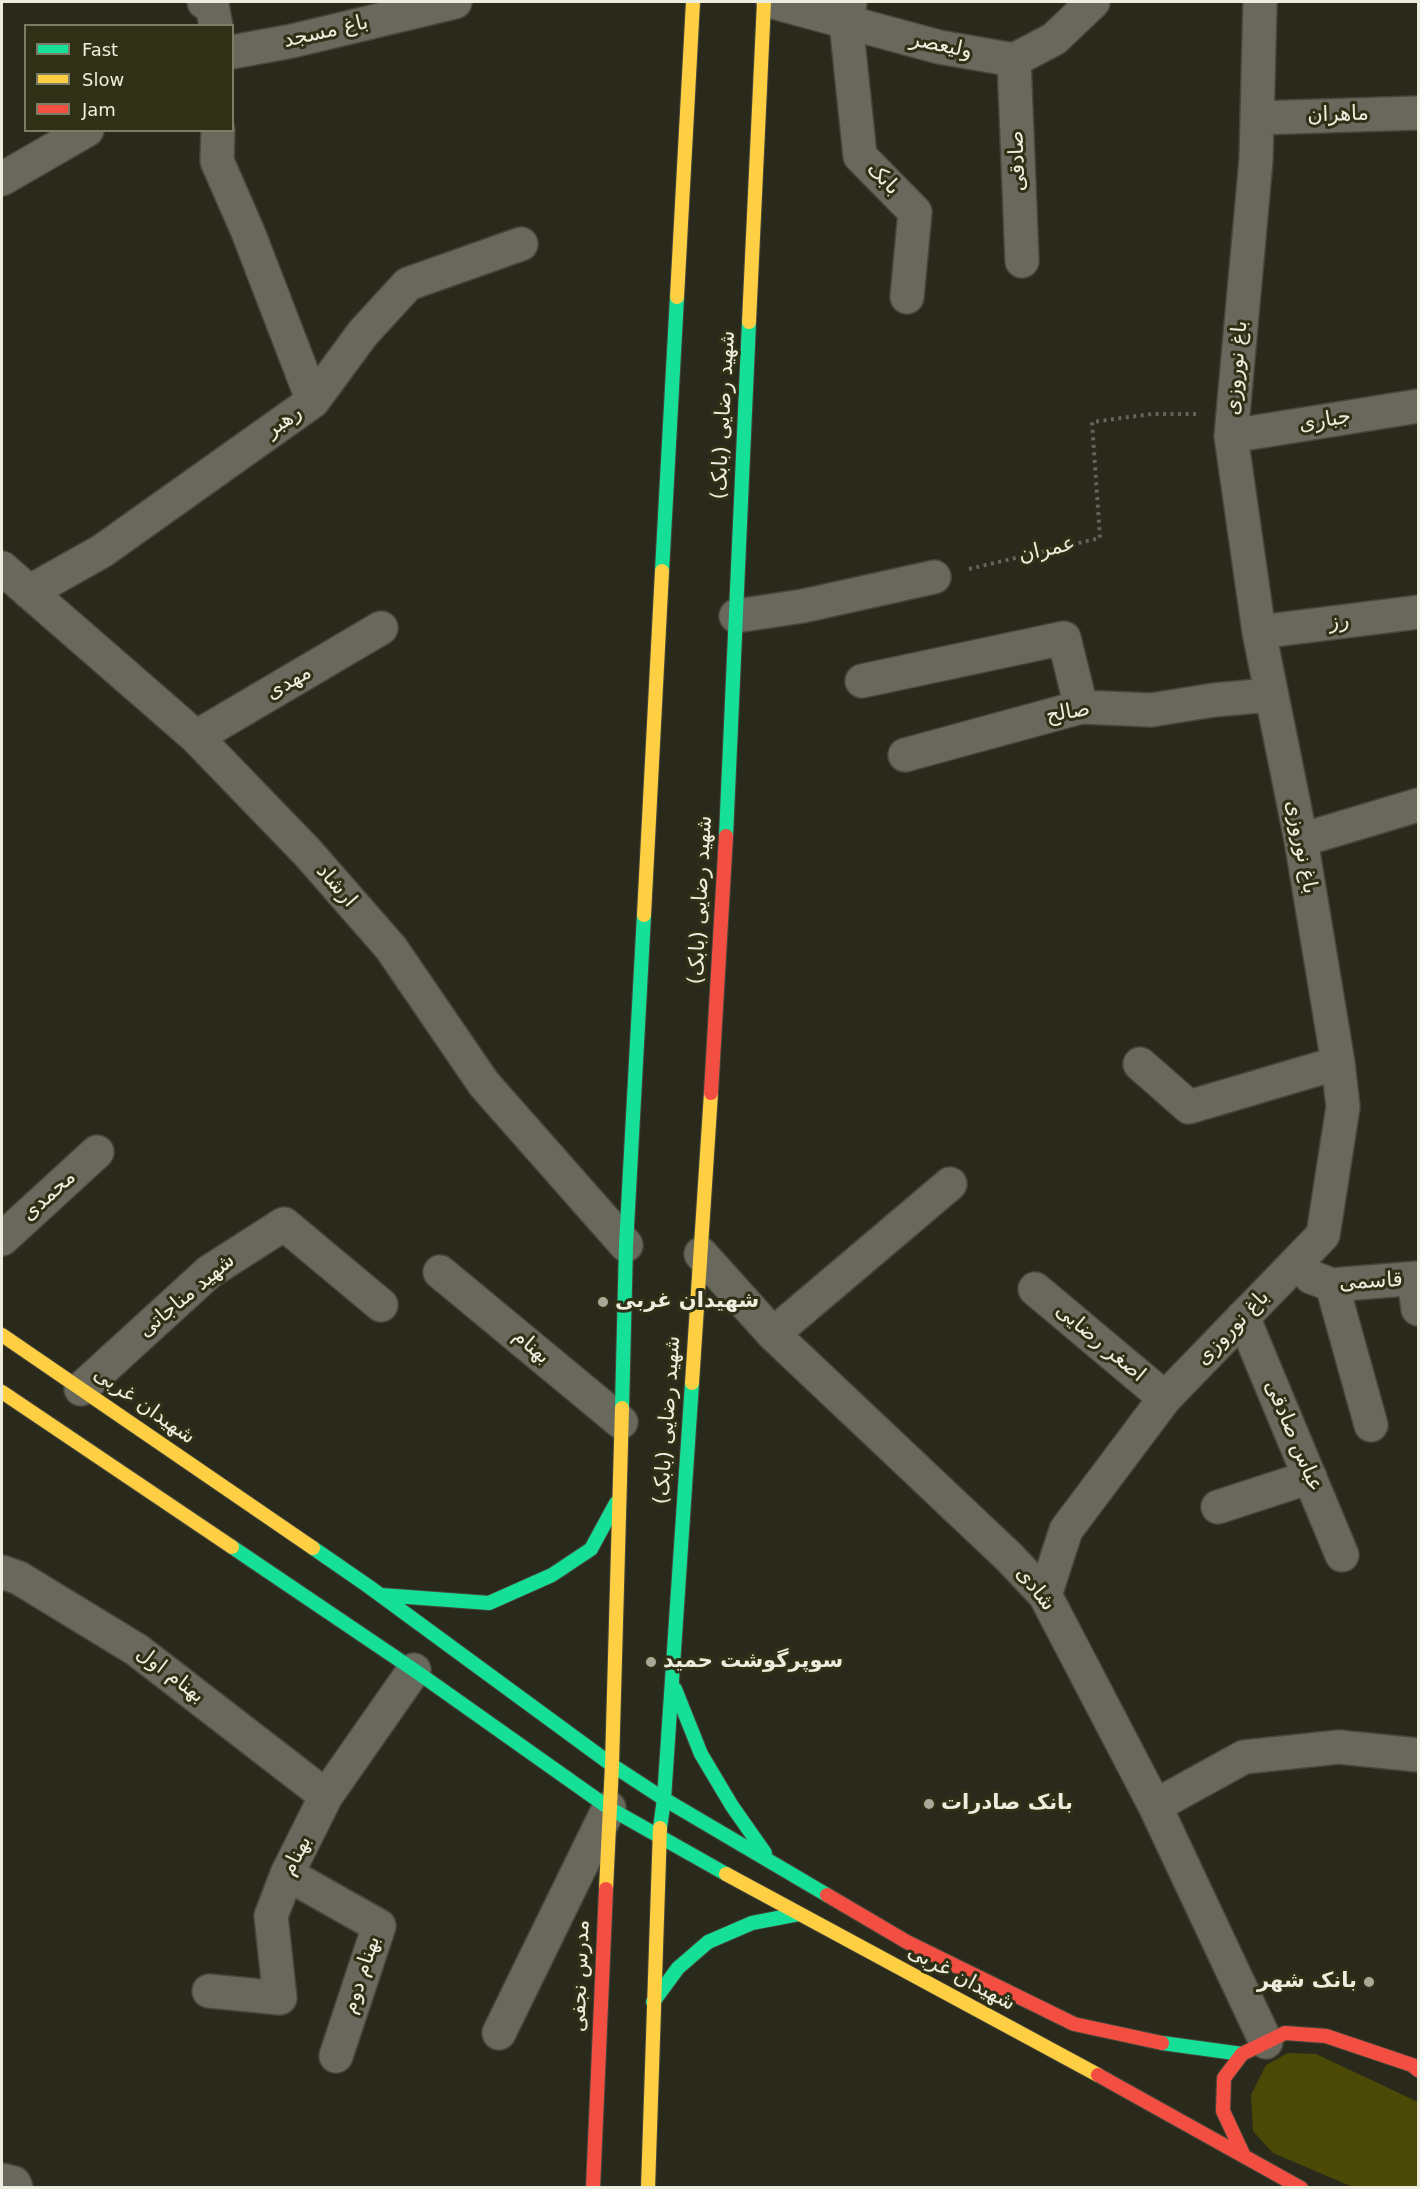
<!DOCTYPE html>
<meta charset="utf-8">
<style>
body{margin:0}
#map{position:relative;width:1420px;height:2189px;overflow:hidden;background:#2a2a1c;font-family:"DejaVu Sans",sans-serif}
canvas{display:block}
.frame{position:absolute;inset:0;border:3px solid #eceddd;pointer-events:none}
.legend{position:absolute;left:24px;top:24px;width:210px;height:108px;box-sizing:border-box;background:#303016;border:2px solid #7b7c66;margin:0;padding:8px 10px;list-style:none;font-size:18px;color:#eceddd}
.legend li{display:flex;align-items:center;gap:12px;height:30px}
.legend b{width:30px;border:2px solid #7b7c66}
</style>
<div id="map">
<canvas width="1420" height="2189"></canvas>
<div class="frame"></div>
<ul class="legend">
<li><b style="height:8px;background:#16e098"></b>Fast</li>
<li><b style="height:8px;background:#ffcf43"></b>Slow</li>
<li><b style="height:8px;background:#f24e42"></b>Jam</li>
</ul>
</div>
<script>
const ctx = document.querySelector('canvas').getContext('2d');
ctx.lineJoin = 'round';
function fill(path, color) {
  ctx.fillStyle = color;
  ctx.fill(path, 'evenodd');
}
function toPath(rows) {
  const path = new Path2D();
  for (const r of rows) {
    path.moveTo(r[0], r[1]);
    for (let i = 2; i < r.length; i += 2) path.lineTo(r[i], r[i + 1]);
  }
  return path;
}
function trace(path, color, width, dash) {
  ctx.strokeStyle = color;
  ctx.lineWidth = width;
  ctx.lineCap = dash ? 'butt' : 'round';
  ctx.setLineDash(dash || []);
  ctx.stroke(path);
}
function label(font, color, halo, rows, align = 'center') {
  ctx.font = font + ' "DejaVu Sans",Vazirmatn,sans-serif';
  ctx.lineWidth = 6;
  ctx.setLineDash([]);
  ctx.textBaseline = 'middle';
  ctx.strokeStyle = halo;
  ctx.fillStyle = color;
  for (const [text, x, y, turn = 0] of rows) {
    ctx.save();
    ctx.translate(x, y);
    ctx.rotate((+turn || 0) * Math.PI / 180);
    ctx.textAlign = isNaN(turn) ? turn : align;
    if (halo) ctx.strokeText(text, 0, 0);
    ctx.fillText(text, 0, 0);
    ctx.restore();
  }
}
fill(toPath([
 [1288,2053,1316,2054,1418,2102,1418,2187,1353,2187,1273,2153,1253,2131,1251,2095,1266,2065]
]), '#4a4a06');
const street = toPath([
 [204,2,212,5,216,26],
 [773,2,939,47,1014,60,1054,39,1093,2],
 [850,3,846,22,860,156,915,212,907,297],
 [232,52,292,41,455,2],
 [1014,60,1022,261],
 [1257,118,1418,113],
 [218,130,217,161,248,232,313,401],
 [2,179,87,130],
 [1231,436,1418,406],
 [2,568,196,737,308,853,391,948,484,1084,626,1245],
 [29,592,102,551,313,401,363,333,408,284,521,244],
 [736,616,803,606,934,577],
 [1259,632,1418,612],
 [862,681,1064,638,1081,707],
 [196,737,381,628],
 [905,755,1081,707,1151,710,1214,700,1270,695],
 [1301,840,1418,805],
 [1140,1064,1189,1107,1338,1063],
 [2,1239,97,1152],
 [701,1254,773,1334,1009,1557,1045,1595,1155,1806,1266,2042],
 [440,1272,621,1422],
 [1311,1277,1332,1285,1418,1278],
 [1414,1279,1418,1309],
 [1332,1285,1371,1425],
 [1035,1289,1165,1398],
 [1243,1317,1342,1555],
 [773,1334,950,1184],
 [81,1389,209,1272,284,1224,381,1305],
 [1218,1507,1310,1477],
 [2,1572,19,1578,137,1650,326,1796],
 [1045,1595,1066,1530,1165,1398,1323,1235,1343,1107,1338,1063,1301,840,1259,632,1231,436,1256,160,1260,2],
 [1155,1806,1244,1757,1339,1747,1418,1755],
 [287,1874,379,1926,336,2056],
 [209,1991,280,1998,271,1916,287,1874,326,1796,414,1670],
 [499,2033,609,1808],
 [2,2180,14,2183,16,2188]
]);
const fast = toPath([
 [662,571,677,297],
 [726,836,749,322],
 [622,1408,626,1245,644,915],
 [232,1547,414,1670,609,1808,726,1874],
 [313,1548,368,1586,612,1765,664,1799,827,1895],
 [381,1595,489,1603,552,1575,591,1549,616,1503],
 [675,1689,701,1754,732,1806,765,1853],
 [660,1828,664,1799,692,1383],
 [653,2002,678,1968,708,1942,752,1923,799,1914],
 [1162,2043,1242,2054]
]);
const slow = toPath([
 [677,297,693,2],
 [749,322,764,2],
 [644,915,662,571],
 [2,1335,313,1548],
 [692,1383,711,1093],
 [2,1392,232,1547],
 [726,1874,1098,2075],
 [606,1889,612,1765,622,1408],
 [648,2188,660,1828]
]);
const jam = toPath([
 [711,1093,726,836],
 [827,1895,907,1942,1074,2024,1162,2043],
 [1098,2075,1301,2188],
 [1243,2154,1223,2111,1224,2078,1242,2054,1285,2033,1326,2036,1412,2065,1418,2070],
 [593,2188,606,1889]
]);
trace(street, '#46463a', 36);
trace(fast, '#46463a', 16);
trace(slow, '#46463a', 16);
trace(jam, '#46463a', 16);
trace(toPath([
 [969,569,1100,538,1092,422,1152,414,1196,414]
]), '#646459', 4, [3, 4.5]);
trace(street, '#68685d', 33);
trace(fast, '#16e098', 14);
trace(slow, '#ffcf43', 14);
trace(jam, '#f24e42', 14);
for (const [x, y, r, color] of [
 [603,1302,6,"#a8a999"],
 [651,1662,6,"#a8a999"],
 [929,1804,6,"#a8a999"],
 [1369,1982,6,"#a8a999"]
]) {
  const dot = new Path2D();
  dot.arc(x, y, r, 0, 2 * Math.PI);
  ctx.fillStyle = color;
  ctx.fill(dot);
  trace(dot, '#303016', 2);
}
label('21px', '#eceddd', '#303016', [
 ["باغ مسجد",326,32,-13],
 ["ولیعصر",941,46,12],
 ["ماهران",1338,115,-2],
 ["صادقی",1018,161,-92],
 ["بابک",883,179,46],
 ["باغ نوروزی",1237,368,-85],
 ["شهید رضایی (بابک)",724,415,-87],
 ["جباری",1325,421,-9],
 ["رهبر",284,422,-35],
 ["عمران",1047,550,-13],
 ["رز",1339,622,-7],
 ["مهدی",289,683,-30],
 ["صالح",1068,713,-10],
 ["باغ نوروزی",1301,847,79],
 ["ارشاد",336,886,49],
 ["شهید رضایی (بابک)",701,900,-87],
 ["محمدی",49,1196,-42],
 ["قاسمی",1371,1282,-3],
 ["شهید مناجاتی",187,1296,-40],
 ["باغ نوروزی",1233,1328,-46],
 ["اصغر رضایی",1100,1343,40],
 ["بهنام",531,1347,40],
 ["شهیدان غربی",144,1406,35],
 ["شهید رضایی (بابک)",668,1420,-86],
 ["عباس صادقی",1293,1436,67],
 ["شادی",1035,1589,52],
 ["بهنام اول",170,1675,37],
 ["بهنام",297,1856,-64],
 ["بهنام دوم",362,1975,-72],
 ["مدرس نجفی",581,1976,-88],
 ["شهیدان غربی",961,1978,28]
]);
label('bold 21px', '#eceddd', '#303016', [
 ["شهیدان غربی",615,1302],
 ["سوپرگوشت حمید",663,1662],
 ["بانک صادرات",941,1804],
 ["بانک شهر",1357,1982,"right"]
], 'left');
</script>
